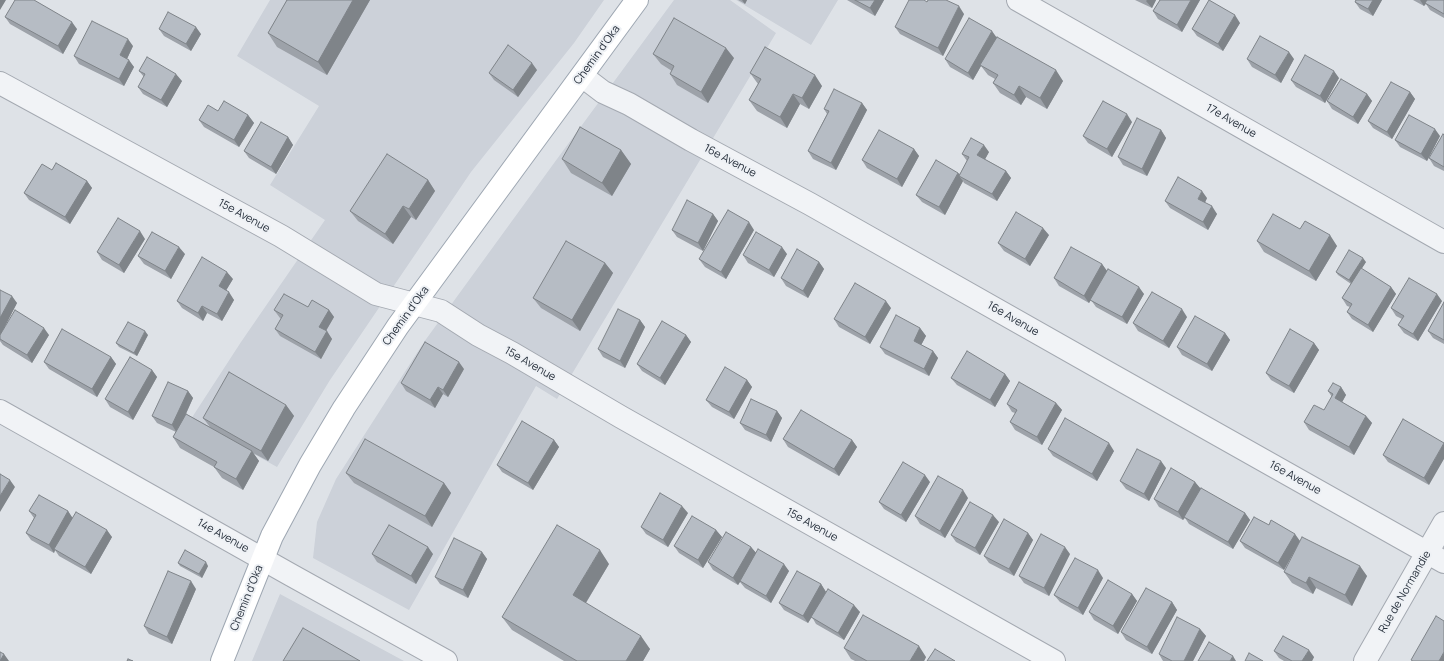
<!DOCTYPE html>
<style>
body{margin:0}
canvas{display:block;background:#dee2e7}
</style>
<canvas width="1444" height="661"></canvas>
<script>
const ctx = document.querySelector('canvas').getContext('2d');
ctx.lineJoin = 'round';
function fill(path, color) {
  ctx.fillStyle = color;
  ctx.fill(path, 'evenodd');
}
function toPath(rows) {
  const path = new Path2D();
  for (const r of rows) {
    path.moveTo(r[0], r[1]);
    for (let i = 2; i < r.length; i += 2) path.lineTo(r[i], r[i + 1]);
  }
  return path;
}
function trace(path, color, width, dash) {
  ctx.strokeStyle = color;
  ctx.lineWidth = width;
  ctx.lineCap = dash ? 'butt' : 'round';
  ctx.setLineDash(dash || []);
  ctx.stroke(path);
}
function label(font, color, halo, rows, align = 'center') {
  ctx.font = font + ' Manrope,sans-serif';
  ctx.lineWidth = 4;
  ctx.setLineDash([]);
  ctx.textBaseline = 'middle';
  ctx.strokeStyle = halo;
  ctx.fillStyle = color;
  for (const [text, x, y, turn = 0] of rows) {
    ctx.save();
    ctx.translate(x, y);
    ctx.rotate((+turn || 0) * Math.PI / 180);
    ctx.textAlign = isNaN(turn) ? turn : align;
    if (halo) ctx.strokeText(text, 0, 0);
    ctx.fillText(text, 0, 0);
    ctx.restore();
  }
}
fill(toPath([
 [270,0,604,0,574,43,471,172,330,380,277,467,191,419,241,342,325,220,270,185,319,106,237,56],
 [674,0,730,0,776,33,557,399,536,386,409,610,313,558,317,522,336,479,424,342,557,159],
 [736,0,838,0,811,45],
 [280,594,404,661,252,661]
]), '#ccd1d9');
const minor = toPath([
 [1018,0,1444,242],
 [582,76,603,92,629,104,691,140,810,204,1112,375,1444,562],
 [0,83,281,236,376,294,441,311,478,335,512,353,621,417,1054,661],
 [0,411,291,575,446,661],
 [1365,661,1444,523]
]);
const major = toPath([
 [222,661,272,536,310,465,344,408,398,326,637,0]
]);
trace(minor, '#a4a9b1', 24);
trace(major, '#9ea7b2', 24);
trace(minor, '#f1f3f6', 22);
trace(major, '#fff', 22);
fill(toPath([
 [287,0,370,0,327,75,277,47,268,33],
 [738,0,747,0,745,4],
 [847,0,884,0,875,16],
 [1135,0,1156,0,1152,8],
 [1160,0,1200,0,1182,32,1158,19,1153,11],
 [1356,0,1382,0,1373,16,1360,9,1355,2],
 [1413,0,1444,0,1444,18,1430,10,1426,4,1424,6],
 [927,2,964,14,943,56,900,34,895,27],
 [5,17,77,29,63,54,10,24],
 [1240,23,1223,51,1197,36,1192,29],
 [159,29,201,34,191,51,164,36],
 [996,37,1063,81,1047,109,1026,97,1021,105,1000,93,993,83,995,79,988,75,981,66,973,80,950,67,945,59],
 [133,46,127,59,134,67,124,86,79,64,74,56],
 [653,54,734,58,708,103,677,85,670,74,672,71,661,64],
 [1247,59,1294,59,1281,83,1252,67],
 [537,70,518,97,494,80,489,73],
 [139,71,182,81,167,107,143,94,138,87,144,77],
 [750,73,822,86,809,109,800,104,787,128,757,111,749,100,758,84],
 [1339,78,1325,103,1296,87,1291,80],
 [1410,92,1415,99,1392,139,1373,128,1368,121],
 [1367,94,1372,101,1358,124,1332,109,1327,101],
 [862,103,867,110,836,170,813,159,808,151,827,114,824,109],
 [218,111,248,115,254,123,239,147,204,127,199,120],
 [1132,122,1112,157,1088,143,1083,136],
 [1161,130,1166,138,1147,176,1123,165,1118,157],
 [1444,135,1444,171,1434,166,1429,158],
 [1440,136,1427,161,1400,147,1395,140],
 [288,137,293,145,276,174,249,158,244,151],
 [914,149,919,156,902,187,867,168,862,160],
 [621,150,631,164,612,196,571,173,562,159],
 [989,152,985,159,1006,171,1011,178,997,201,964,183,963,181,945,215,922,202,916,195,958,173,960,174,967,161,962,154],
 [52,170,87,181,92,188,70,224,29,200,24,193],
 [428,180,435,191,416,220,411,217,393,244,358,221,350,211],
 [1207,198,1205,203,1217,214,1208,230,1170,208,1165,201],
 [713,214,718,221,703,251,677,237,672,230],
 [1300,229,1337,246,1316,281,1264,252,1257,241],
 [754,230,726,279,705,267,699,259],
 [1049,235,1030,266,1004,251,998,243],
 [145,239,124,273,102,260,97,252],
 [185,254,171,279,144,264,138,256],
 [787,254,774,277,748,263,743,255],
 [819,262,824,269,808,298,786,286,781,278],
 [1366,262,1361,269,1391,287,1396,294,1373,332,1352,319,1347,312,1350,307,1347,306,1342,298,1351,284,1338,275,1336,272],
 [605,263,613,273,580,331,541,308,533,298],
 [1102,264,1107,271,1144,294,1127,324,1096,307,1091,300,1089,303,1059,286,1054,278],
 [233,279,226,290,234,300,222,321,207,313,203,321,182,308,177,301],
 [0,290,17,303,4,328,49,335,32,363,3,345,0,341],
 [1442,301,1418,341,1404,333,1398,325,1402,319,1396,316,1391,308],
 [1444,302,1444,344,1433,338,1428,331],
 [308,307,329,310,334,317,326,331,332,339,321,359,280,336,275,329,281,318,280,318,274,310],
 [891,308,870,344,839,327,834,319],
 [1187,317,1169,348,1138,331,1133,323],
 [640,320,645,327,625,368,603,357,598,349],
 [920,328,926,336,921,345,933,351,938,358,929,376,885,354,880,347],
 [1225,333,1230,340,1212,371,1182,355,1177,347],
 [148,335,137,356,119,347,116,343],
 [686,335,691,342,665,385,642,371,637,364],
 [1314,343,1319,350,1294,393,1271,380,1266,373],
 [111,357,116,364,97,397,49,369,44,362],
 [464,369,448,397,443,394,435,408,406,391,401,383],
 [152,370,157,377,133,420,110,407,105,399],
 [1005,374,1010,381,995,407,957,385,951,378],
 [747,380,752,387,734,419,712,407,706,400],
 [1341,387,1346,395,1342,402,1366,416,1372,423,1354,455,1309,430,1304,422,1324,410,1332,397,1328,391],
 [188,391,193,398,186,414,210,427,203,418,286,405,294,416,268,461,253,453,259,461,243,490,222,478,214,467,180,448,173,437,176,432,157,423,152,416],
 [1056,403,1062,410,1042,445,1015,430,1010,422,1015,413,1012,412,1007,404],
 [777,411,782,418,771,442,745,430,740,423],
 [1403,419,1429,485,1388,462,1383,455],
 [783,439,852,440,857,447,839,476,788,447],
 [554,440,559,447,533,490,502,472,497,465],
 [1048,449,1114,451,1097,481,1053,456],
 [1166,468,1149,501,1126,489,1120,481],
 [346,473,444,483,451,493,432,527,354,483],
 [930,482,906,522,884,509,879,502],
 [1195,482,1200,489,1245,513,1250,520,1233,549,1189,524,1185,518,1183,520,1159,507,1154,499],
 [968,498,945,538,920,524,915,516],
 [29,511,68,511,72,517,112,537,91,574,59,556,55,550,54,553,31,540,26,533,34,518],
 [688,513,668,547,646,534,641,527],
 [999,522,980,555,956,542,951,535],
 [1269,525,1367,576,1352,606,1316,588,1313,594,1292,583,1284,572,1300,542,1284,570,1245,548,1240,541],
 [716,530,722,537,703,568,679,553,674,546],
 [1028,533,1033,540,1014,576,989,563,984,556],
 [751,547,756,553,789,571,771,603,745,588,740,582,738,585,713,570,708,562],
 [482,552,487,559,468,598,440,584,435,577],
 [372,554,433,554,416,584,377,562],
 [1070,554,1049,596,1024,583,1019,576],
 [178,563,208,566,202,578,180,566],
 [609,564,586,603,650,649,643,661,564,661,512,630,502,617],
 [1103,578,1083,615,1060,602,1054,595],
 [821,584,826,592,860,612,844,640,816,624,812,617,808,623,784,610,779,603],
 [196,589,172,644,149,634,144,626],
 [1132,594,1137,601,1118,634,1094,620,1089,612],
 [1172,602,1177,610,1152,654,1126,640,1121,632],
 [1200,629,1206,636,1193,661,1163,661,1159,654],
 [844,648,926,657,924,661,855,661,851,659],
 [1274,651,1314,657,1312,661,1284,661,1279,658]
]), '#9da2a9');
fill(toPath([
 [0,0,6,0,0,10],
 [353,0,370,0,327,75,318,62],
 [742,0,747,0,745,4],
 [875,0,884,0,875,16,870,8],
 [1147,0,1156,0,1152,8,1146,1],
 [1191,0,1200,0,1182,32,1177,25],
 [1373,0,1382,0,1373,16,1368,9],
 [1420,0,1428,0,1424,6],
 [959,6,964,14,943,56,938,48],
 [1235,15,1240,23,1223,51,1218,44],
 [72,22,77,29,63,54,58,46],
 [196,27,201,34,191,51,186,44],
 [992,31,997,38,980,65,981,66,973,80,968,73],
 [128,39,133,46,125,63,120,55],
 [726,48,734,58,708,103,701,92],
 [1289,52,1294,59,1281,83,1275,75],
 [129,60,134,67,124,86,119,79],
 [532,63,537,70,518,97,513,90],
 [1056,70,1063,81,1047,109,1040,98],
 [1334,71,1339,78,1325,103,1320,96],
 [176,74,182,81,167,107,161,100],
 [815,75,822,86,809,109,802,98],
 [1019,86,1026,97,1021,105,1014,95],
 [1410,92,1415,99,1392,139,1387,132],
 [793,94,800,104,787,128,780,117],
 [1367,94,1372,101,1358,124,1353,117],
 [862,103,867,110,836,170,831,163],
 [1127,114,1132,122,1112,157,1107,149],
 [248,115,254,123,239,147,234,140],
 [1435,129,1440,136,1427,161,1421,154],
 [1161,130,1166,138,1147,176,1142,169],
 [288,137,293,145,276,174,271,167],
 [984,145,989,152,983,163,977,155],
 [914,149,919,156,902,187,897,179],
 [621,150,631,164,612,196,602,183],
 [1006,171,1011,178,997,201,992,194],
 [958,173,962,177,959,176,963,181,945,215,939,207],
 [428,180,435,191,416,220,409,209],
 [87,181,92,188,70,224,65,217],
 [1202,191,1207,198,1203,206,1198,199],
 [403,206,411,217,393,244,385,234],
 [1212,206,1217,214,1208,230,1203,222],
 [713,214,718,221,703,251,698,243],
 [749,222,754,230,726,279,721,272],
 [1043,228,1049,235,1030,266,1025,259],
 [140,231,145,239,124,273,119,265],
 [1330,235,1337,246,1316,281,1309,271],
 [179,247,185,254,171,279,165,271],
 [782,247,787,254,774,277,769,270],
 [1363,258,1366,262,1352,284,1349,280],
 [819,262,824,269,808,298,803,291],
 [605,263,613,273,580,331,572,320],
 [1102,264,1107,271,1089,303,1084,296],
 [227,272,233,279,224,294,219,286],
 [1139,287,1144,294,1127,324,1122,317],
 [1391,287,1396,294,1373,332,1368,325],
 [229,292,234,300,222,321,217,314],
 [1437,294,1442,301,1418,341,1413,334],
 [12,296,17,303,0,336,0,318],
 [886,301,891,308,870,344,865,337],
 [202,306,207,313,203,321,198,313],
 [1182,309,1187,317,1169,348,1163,341],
 [329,310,334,317,324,334,319,327],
 [640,320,645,327,625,368,620,361],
 [44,328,49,335,32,363,27,355],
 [920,328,926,336,919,349,914,341],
 [145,331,148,335,137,356,134,353],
 [327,331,332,339,321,359,315,352],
 [1225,333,1230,340,1212,371,1207,364],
 [686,335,691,342,665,385,660,378],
 [1314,343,1319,350,1294,393,1289,386],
 [933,351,938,358,929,376,924,369],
 [111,357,116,364,97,397,92,389],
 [459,362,464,369,448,397,443,390],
 [152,370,157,377,133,420,128,412],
 [1005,374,1010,381,995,407,990,400],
 [747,380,752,387,734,419,729,412],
 [438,387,443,394,435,408,430,400],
 [1341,387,1346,395,1340,406,1335,398],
 [188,391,193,398,177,433,172,425],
 [1056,403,1062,410,1042,445,1037,437],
 [286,405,294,416,268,461,261,451],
 [777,411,782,418,771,442,766,435],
 [1366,416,1372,423,1354,455,1349,447],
 [554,440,559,447,533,490,528,483],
 [852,440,857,447,839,476,834,469],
 [1109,443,1114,451,1097,481,1092,474],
 [1444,443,1444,459,1429,485,1424,478],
 [252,451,259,461,243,490,236,479],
 [1161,461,1166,468,1149,501,1144,494],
 [925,475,930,482,906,522,901,515],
 [10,480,15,487,0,512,0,496],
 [1195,482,1201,489,1183,520,1178,512],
 [444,483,451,493,432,527,425,516],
 [963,490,968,498,945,538,940,531],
 [682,506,688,513,668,547,663,540],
 [68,511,73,519,54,549,55,550,54,553,49,545],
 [1245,513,1250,520,1233,549,1228,542],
 [993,515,999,522,980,555,975,548],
 [107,530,112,537,91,574,85,567],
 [716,530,722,537,703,568,698,560],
 [1028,533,1033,540,1014,576,1009,569],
 [1295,534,1300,541,1284,570,1278,563],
 [428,547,433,554,416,584,411,576],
 [751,547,757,554,738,585,733,578],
 [1065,547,1070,554,1049,596,1044,588],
 [600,550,609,564,582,609,573,595],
 [482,552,487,559,468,598,463,590],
 [206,562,208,566,202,578,199,574],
 [784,564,789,571,771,603,766,596],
 [1360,566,1367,576,1352,606,1345,595],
 [1098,570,1103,578,1083,615,1078,608],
 [1309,577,1316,588,1313,594,1306,583],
 [191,581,196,589,172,644,167,637],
 [821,584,826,592,808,623,803,616],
 [1132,594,1137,601,1118,634,1113,626],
 [1172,602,1177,610,1152,654,1147,647],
 [854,605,860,612,844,640,838,633],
 [1200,629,1206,636,1193,661,1184,661],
 [641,636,650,649,643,661,626,661],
 [919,646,926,657,924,661,910,661],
 [1309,650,1314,657,1312,661,1302,661],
 [1444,652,1444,661,1439,661],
 [4,654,9,661,0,661],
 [1233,656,1236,661,1230,661]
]), '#7f8489');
const building = toPath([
 [15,0,34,0,72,22,58,46,5,17,15,0],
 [287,0,353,0,318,62,268,33,287,0],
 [855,0,875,0,870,8,855,0],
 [909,0,924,0,927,2,928,0,946,0,959,6,938,48,895,27,909,0],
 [1160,0,1191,0,1177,25,1153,11,1160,0],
 [1209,0,1235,15,1218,44,1192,29,1209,0],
 [1356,0,1373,0,1368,9,1355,2,1356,0],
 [1427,0,1444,0,1444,14,1425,3,1427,0],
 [168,12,196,27,186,44,159,29,168,12],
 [674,18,726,48,701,92,670,74,674,66,653,54,674,18],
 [969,18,992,31,968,73,945,59,969,18],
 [92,21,128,39,120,55,129,60,119,79,74,56,92,21],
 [1260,36,1289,52,1275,75,1247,59,1260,36],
 [997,37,1056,70,1040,98,1019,86,1014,95,993,83,998,75,980,65,997,37],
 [508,45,532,63,513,90,489,73,508,45],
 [765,47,815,75,802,98,793,94,780,117,749,100,761,79,750,73,765,47],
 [1305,55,1334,71,1320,96,1291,80,1305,55],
 [147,57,176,74,161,100,138,87,145,74,139,71,147,57],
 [1341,79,1367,94,1353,117,1327,101,1341,79],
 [1391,82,1410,92,1387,132,1368,121,1391,82],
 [834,89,862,103,831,163,808,151,829,111,824,109,834,89],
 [224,101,248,115,234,140,199,120,208,105,218,111,224,101],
 [1103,101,1127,114,1107,149,1083,136,1103,101],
 [1409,115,1435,129,1421,154,1395,140,1409,115],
 [1137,118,1161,130,1142,169,1118,157,1137,118],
 [261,122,288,137,271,167,244,151,261,122],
 [580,127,621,150,602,183,562,159,580,127],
 [879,130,914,149,897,179,862,160,879,130],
 [1443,134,1444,135,1444,167,1429,158,1443,134],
 [971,138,984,145,977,155,1006,171,992,194,959,176,969,157,962,154,971,138],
 [387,154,428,180,409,209,403,206,385,234,350,211,387,154],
 [936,160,958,173,939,207,916,195,936,160],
 [56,163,87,181,65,217,24,193,42,164,52,170,56,163],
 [1178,177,1202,191,1198,199,1212,206,1203,222,1165,201,1178,177],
 [687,200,713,214,698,243,672,230,687,200],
 [728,210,749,222,721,272,699,259,728,210],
 [1016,212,1043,228,1025,259,998,243,1016,212],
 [1273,214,1300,229,1305,221,1330,235,1309,271,1257,241,1273,214],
 [118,218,140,231,119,265,97,252,118,218],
 [152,232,179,247,165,271,138,256,152,232],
 [756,232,782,247,769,270,743,255,756,232],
 [566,241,605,263,572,320,533,298,566,241],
 [1071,247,1102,264,1084,296,1054,278,1071,247],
 [797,249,819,262,803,291,781,278,797,249],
 [1349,250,1363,258,1349,280,1336,272,1349,250],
 [202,257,227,272,219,286,229,292,217,314,202,306,198,313,177,301,202,257],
 [1361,268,1391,287,1368,325,1347,312,1352,304,1342,298,1361,268],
 [1108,269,1139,287,1122,317,1090,300,1108,269],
 [1409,278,1437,294,1413,334,1398,325,1404,316,1391,308,1409,278],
 [855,283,886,301,865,337,834,319,855,283],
 [0,290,12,296,0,318,0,290],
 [1152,292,1182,309,1163,341,1133,323,1152,292],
 [284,294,308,307,312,300,329,310,319,327,327,331,315,352,275,329,283,315,274,310,284,294],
 [1444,302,1444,340,1428,331,1444,302],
 [618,309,640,320,620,361,598,349,618,309],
 [15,310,44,328,27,355,0,339,0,335,15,310],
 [896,315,920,328,914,341,933,351,924,369,880,347,896,315],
 [1195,316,1225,333,1207,364,1177,347,1195,316],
 [662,321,686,335,660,378,637,364,662,321],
 [128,322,145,331,134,353,116,343,128,322],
 [62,329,111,357,92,389,44,362,62,329],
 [1290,329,1314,343,1289,386,1266,373,1290,329],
 [425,342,459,362,443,390,438,387,430,400,401,383,425,342],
 [967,351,1005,374,990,400,951,378,967,351],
 [130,357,152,370,128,412,105,399,130,357],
 [725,367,747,380,729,412,706,400,725,367],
 [229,372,286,405,261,451,203,418,229,372],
 [168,382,188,391,172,425,152,416,168,382],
 [1019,382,1056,403,1037,437,1010,422,1017,410,1007,404,1019,382],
 [1333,383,1341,387,1335,398,1366,416,1349,447,1304,422,1314,405,1324,410,1333,394,1328,391,1333,383],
 [751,399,777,411,766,435,740,423,751,399],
 [801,410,852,440,834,469,783,439,801,410],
 [186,414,252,451,236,479,214,467,217,462,173,437,186,414],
 [1065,418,1109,443,1092,474,1048,449,1065,418],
 [1403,419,1444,443,1424,478,1383,455,1403,419],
 [522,421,554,440,528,483,497,465,522,421],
 [365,439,444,483,425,516,346,473,365,439],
 [1137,449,1161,461,1144,494,1120,481,1137,449],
 [903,462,925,475,901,515,879,502,903,462],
 [1171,468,1195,482,1178,512,1154,499,1171,468],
 [0,474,10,480,0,496,0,474],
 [938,476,963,490,940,531,915,516,938,476],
 [1201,488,1245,513,1228,542,1184,517,1201,488],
 [660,493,682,506,663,540,641,527,660,493],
 [39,495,68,511,49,545,26,533,36,515,29,511,39,495],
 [970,502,993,515,975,548,951,535,970,502],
 [76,512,107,530,85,567,54,549,76,512],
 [692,516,716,530,698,560,674,546,692,516],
 [1254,517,1269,525,1271,520,1295,534,1278,563,1240,541,1254,517],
 [1004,519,1028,533,1009,569,984,556,1004,519],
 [389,525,428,547,411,576,372,554,389,525],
 [557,525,600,550,573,595,641,636,626,661,577,661,502,617,557,525],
 [726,532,751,547,733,578,708,562,726,532],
 [1041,534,1065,547,1044,588,1019,576,1041,534],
 [1302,537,1360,566,1345,595,1309,577,1306,583,1284,572,1302,537],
 [454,538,482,552,463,590,435,577,454,538],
 [758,549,784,564,766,596,740,581,758,549],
 [185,550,206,562,199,574,178,563,185,550],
 [1075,558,1098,570,1078,608,1054,595,1075,558],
 [168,571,191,581,167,637,144,626,168,571],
 [797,571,821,584,803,616,779,603,797,571],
 [1108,580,1132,594,1113,626,1089,612,1108,580],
 [1146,588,1172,602,1147,647,1121,632,1146,588],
 [828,589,854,605,838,633,811,617,828,589],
 [863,615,919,646,910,661,867,661,844,648,863,615],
 [1436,616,1444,621,1444,652,1439,661,1413,661,1411,660,1436,616],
 [1177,617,1200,629,1184,661,1172,661,1159,654,1177,617],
 [303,628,360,661,283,661,303,628],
 [1283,636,1309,650,1302,661,1292,661,1274,651,1283,636],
 [1209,642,1233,656,1230,661,1198,661,1209,642],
 [935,649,955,661,927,661,935,649],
 [0,652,4,654,0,661,0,652],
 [1249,653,1263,661,1245,661,1249,653],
 [128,659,133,661,127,661,128,659]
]);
fill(building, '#b6bcc4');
trace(building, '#7f8489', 1);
label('11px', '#28313d', '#eef1f5', [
 ["Chemin d'Oka",597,55,-54],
 ["17e Avenue",1231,121,30],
 ["16e Avenue",730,161,28],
 ["15e Avenue",244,216,29],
 ["Chemin d'Oka",406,316,-54],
 ["16e Avenue",1013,319,30],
 ["15e Avenue",530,364,30],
 ["16e Avenue",1295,478,29],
 ["15e Avenue",812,525,29],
 ["14e Avenue",223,536,29],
 ["Rue de Normandie",1405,592,-60],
 ["Chemin d'Oka",247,598,-68]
]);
</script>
